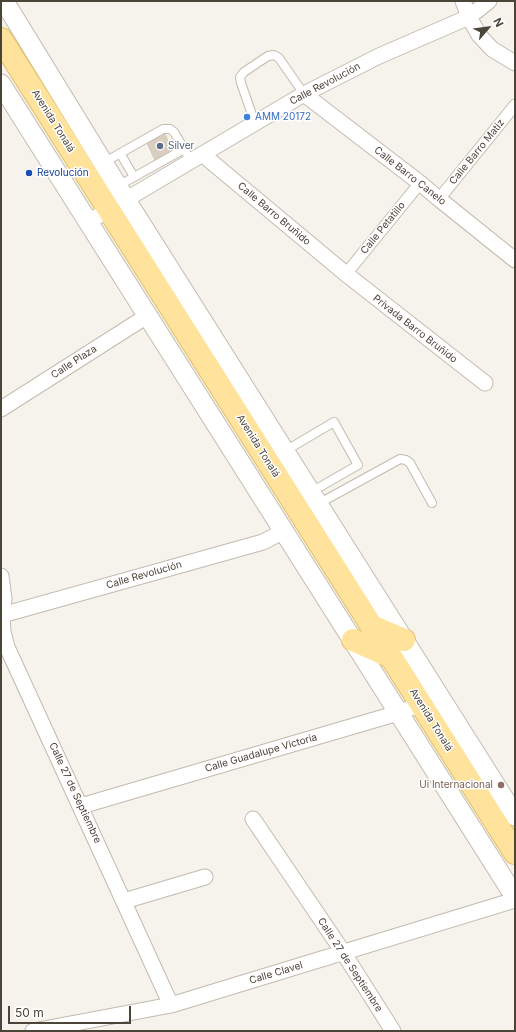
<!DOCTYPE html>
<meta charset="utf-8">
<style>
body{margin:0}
#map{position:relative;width:516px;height:1032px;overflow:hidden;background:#f6f3ec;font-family:Inter,sans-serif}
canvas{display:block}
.frame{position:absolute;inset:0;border:2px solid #4b4439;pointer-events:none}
.north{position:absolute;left:468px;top:8px;width:40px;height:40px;-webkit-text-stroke:3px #fff;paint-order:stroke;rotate:62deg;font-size:11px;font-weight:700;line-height:16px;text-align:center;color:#4b4439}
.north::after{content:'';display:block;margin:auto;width:14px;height:18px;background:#4b4439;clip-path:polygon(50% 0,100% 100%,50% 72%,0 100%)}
.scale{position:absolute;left:8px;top:1006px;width:123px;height:18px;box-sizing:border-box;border:2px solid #4b4439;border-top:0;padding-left:5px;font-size:12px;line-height:14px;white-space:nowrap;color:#4b4439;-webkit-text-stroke:3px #fff;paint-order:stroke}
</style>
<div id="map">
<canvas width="516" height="1032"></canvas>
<div class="frame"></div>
<div class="north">N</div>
<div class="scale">50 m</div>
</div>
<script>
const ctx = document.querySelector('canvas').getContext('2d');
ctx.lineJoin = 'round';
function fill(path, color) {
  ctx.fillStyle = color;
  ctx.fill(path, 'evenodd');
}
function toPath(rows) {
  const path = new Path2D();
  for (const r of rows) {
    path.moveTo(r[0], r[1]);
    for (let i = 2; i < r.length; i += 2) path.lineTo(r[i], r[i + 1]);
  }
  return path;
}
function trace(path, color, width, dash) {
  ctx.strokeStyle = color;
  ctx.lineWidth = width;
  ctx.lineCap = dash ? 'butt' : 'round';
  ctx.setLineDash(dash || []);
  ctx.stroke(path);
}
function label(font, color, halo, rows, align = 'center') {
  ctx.font = font + ' Inter,sans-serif';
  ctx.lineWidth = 3;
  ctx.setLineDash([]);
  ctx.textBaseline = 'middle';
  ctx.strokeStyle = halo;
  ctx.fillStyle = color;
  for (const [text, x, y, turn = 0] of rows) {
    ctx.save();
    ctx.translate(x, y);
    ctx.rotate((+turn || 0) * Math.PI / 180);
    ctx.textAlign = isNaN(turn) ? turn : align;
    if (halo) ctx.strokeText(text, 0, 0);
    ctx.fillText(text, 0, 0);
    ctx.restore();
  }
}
const building = toPath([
 [164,132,173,151,155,160,146,141,164,132]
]);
fill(building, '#d8cfc1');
trace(building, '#d3c7b4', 1);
const service = toPath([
 [255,123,241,83,240,77,244,72,268,56,274,55,279,58,304,94],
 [120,153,134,177],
 [103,163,163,129,170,129,174,132,191,161],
 [118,186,184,149],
 [285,451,334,422,358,465,311,492],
 [318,504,400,459,406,460,410,463,432,503]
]);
const pedestrian = toPath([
 [439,199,515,105],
 [346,274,420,183]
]);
const minor = toPath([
 [463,1,469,17,479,35,492,49,515,63],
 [304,94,420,183,439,199,515,260],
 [202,154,346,274,485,383],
 [88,222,304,94,379,56,469,17,489,1],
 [1,409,147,316],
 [1,576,4,599,2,615,3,632,7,647,171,1005],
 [2,615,263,542,284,531],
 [81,806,398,713,429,701],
 [253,819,343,952,393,1031],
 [124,901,205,877],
 [33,1031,171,1005,515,900]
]);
const tertiary = toPath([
 [4,1,126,200,515,816],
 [1,84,515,897]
]);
const primary = toPath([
 [1,39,515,853],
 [371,626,404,640],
 [353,640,391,657]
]);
trace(service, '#c2bbae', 10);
trace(pedestrian, '#c2bbae', 13);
trace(minor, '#c2bbae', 17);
trace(tertiary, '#c2bbae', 21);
trace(primary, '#e6c16a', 24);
trace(service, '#fff', 8);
trace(pedestrian, '#fff', 11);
trace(minor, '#fff', 15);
trace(tertiary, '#fff', 19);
trace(primary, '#ffe39c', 22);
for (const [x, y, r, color] of [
 [247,117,4,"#3f7fe0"],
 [160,146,4,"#5c6f8a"],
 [29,173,4,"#1a4fb4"],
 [501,785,4,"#8d6e63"]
]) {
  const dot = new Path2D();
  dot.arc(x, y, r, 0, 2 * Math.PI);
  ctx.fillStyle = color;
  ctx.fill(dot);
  trace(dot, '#fff', 1.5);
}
label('10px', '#4b4439', '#fff', [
 ["Calle Revolución",325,84,-28],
 ["Avenida Tonalá",53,121,58],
 ["Calle Barro Matiz",477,152,-51],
 ["Calle Barro Canelo",410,176,38],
 ["Calle Barro Bruñido",274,214,40],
 ["Calle Petatillo",383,228,-51],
 ["Privada Barro Bruñido",415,329,38],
 ["Calle Plaza",74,362,-33],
 ["Avenida Tonalá",258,446,58],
 ["Calle Revolución",144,575,-16],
 ["Avenida Tonalá",431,720,58],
 ["Calle Guadalupe Victoria",261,753,-16],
 ["Calle 27 de Septiembre",75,793,65],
 ["Calle 27 de Septiembre",350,965,57],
 ["Calle Clavel",276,973,-17]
]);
label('10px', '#366cbe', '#fff', [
 ["AMM 20172",255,117]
], 'left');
label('10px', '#4e5e75', '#fff', [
 ["Silver",168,146]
], 'left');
label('10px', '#164399', '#fff', [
 ["Revolución",37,173]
], 'left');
label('10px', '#785e54', '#fff', [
 ["Ui Internacional",493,785]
], 'right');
</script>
